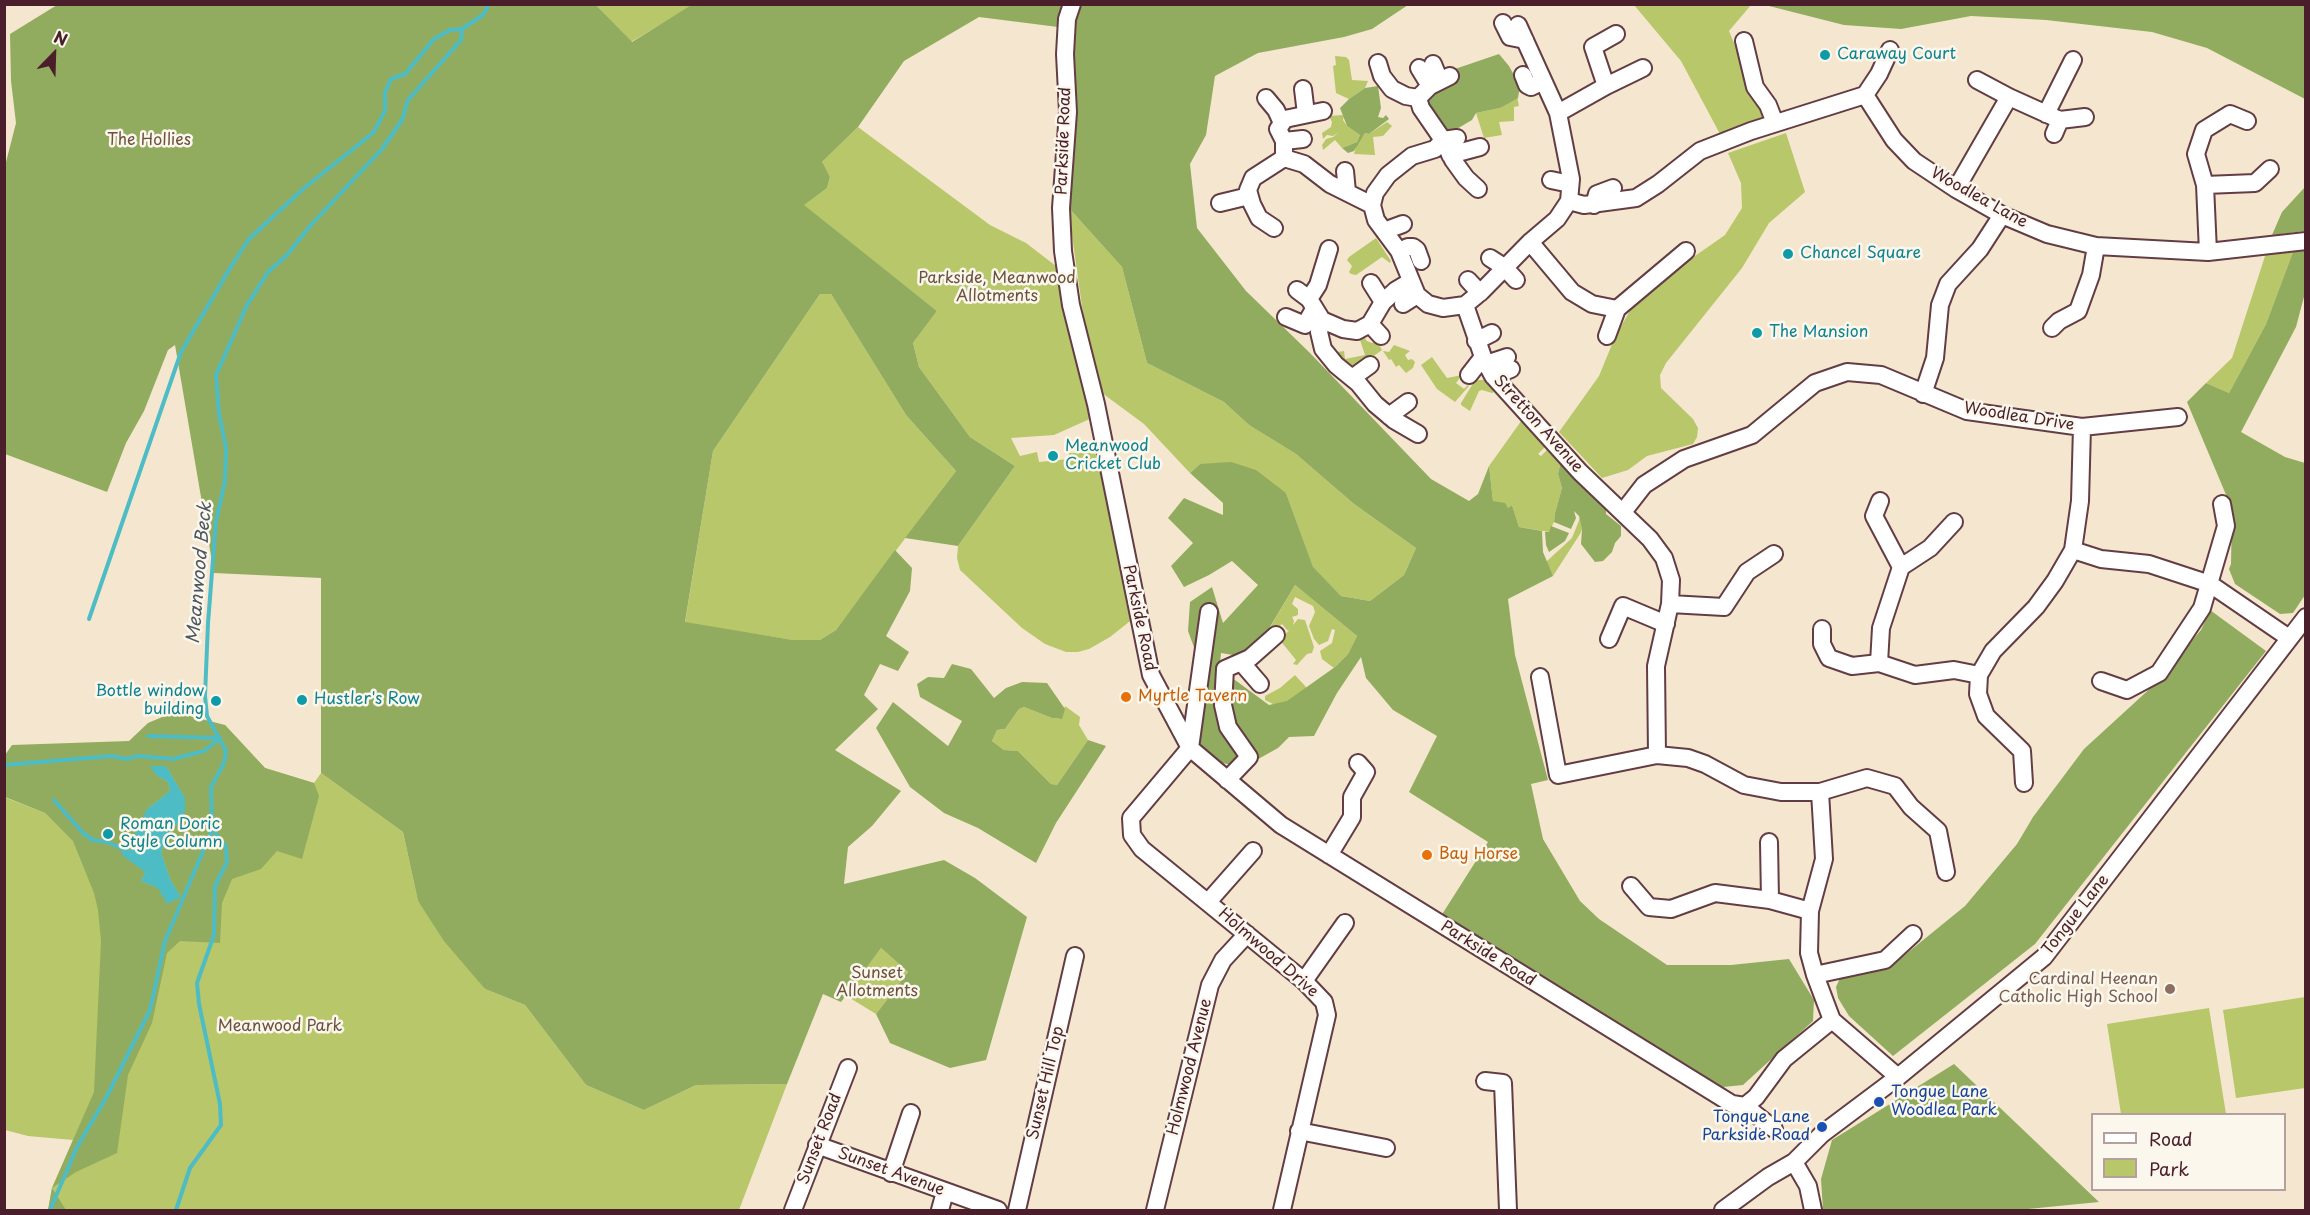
<!DOCTYPE html>
<style>
body{margin:0}
#map{position:relative;width:2310px;height:1215px;overflow:hidden;background:#f5e7cf;font-family:"Playpen Sans",sans-serif}
canvas{display:block}
.frame{position:absolute;inset:0;border:6px solid #4a1f2b;pointer-events:none}
.legend{position:absolute;left:2091px;top:1113px;width:195px;height:78px;box-sizing:border-box;background:#fbf7ec;border:2px solid #b4a19f;margin:0;padding:8px 10px;list-style:none;font-size:18px;color:#4a1f2b}
.legend li{display:flex;align-items:center;gap:12px;height:30px}
.legend b{width:30px;border:2px solid #b4a19f}
.north{position:absolute;left:24px;top:24px;width:60px;height:60px;-webkit-text-stroke:4px #fbf7ec;paint-order:stroke;rotate:23deg;font-size:16px;font-weight:700;line-height:24px;text-align:center;color:#4a1f2b}
.north::after{content:'';display:block;margin:auto;width:21px;height:27px;background:#4a1f2b;clip-path:polygon(50% 0,100% 100%,50% 72%,0 100%)}
</style>
<div id="map">
<canvas width="2310" height="1215"></canvas>
<div class="frame"></div>
<ul class="legend">
<li><b style="height:8px;background:#fff"></b>Road</li>
<li><b style="height:16px;background:#b7c76a"></b>Park</li>
</ul>
<div class="north">N</div>
</div>
<script>
const ctx = document.querySelector('canvas').getContext('2d');
ctx.lineJoin = 'round';
function fill(path, color) {
  ctx.fillStyle = color;
  ctx.fill(path, 'evenodd');
}
function toPath(rows) {
  const path = new Path2D();
  for (const r of rows) {
    path.moveTo(r[0], r[1]);
    for (let i = 2; i < r.length; i += 2) path.lineTo(r[i], r[i + 1]);
  }
  return path;
}
function trace(path, color, width, dash) {
  ctx.strokeStyle = color;
  ctx.lineWidth = width;
  ctx.lineCap = dash ? 'butt' : 'round';
  ctx.setLineDash(dash || []);
  ctx.stroke(path);
}
function label(font, color, halo, rows, align = 'center') {
  ctx.font = font + ' "Playpen Sans",sans-serif';
  ctx.lineWidth = 5;
  ctx.setLineDash([]);
  ctx.textBaseline = 'middle';
  ctx.strokeStyle = halo;
  ctx.fillStyle = color;
  for (const [text, x, y, turn = 0] of rows) {
    ctx.save();
    ctx.translate(x, y);
    ctx.rotate((+turn || 0) * Math.PI / 180);
    ctx.textAlign = isNaN(turn) ? turn : align;
    if (halo) ctx.strokeText(text, 0, 0);
    ctx.fillText(text, 0, 0);
    ctx.restore();
  }
}
fill(toPath([
 [596,5,693,5,631,42],
 [1634,5,1751,5,1729,31,1765,118,1720,134,1681,61],
 [1335,56,1346,57,1349,60,1352,80,1368,81,1365,88,1349,99,1336,93,1333,66,1336,65],
 [1517,96,1519,106,1514,107,1514,121,1499,122,1502,135,1484,138,1476,113,1500,108],
 [1342,115,1344,116,1343,120,1347,126,1360,135,1357,142,1342,148,1335,140,1323,150,1322,145,1326,139,1333,137,1339,132,1333,136,1327,135,1323,139,1322,133,1331,127,1332,122,1329,116],
 [1387,122,1392,126,1383,136,1373,137,1375,155,1354,154,1357,144,1365,133,1369,134],
 [858,127,990,225,1026,243,1056,266,1092,418,1054,435,1011,438,1020,456,1037,452,1039,462,1069,459,1069,453,1090,453,1101,455,1102,477,1134,618,1110,637,1089,649,1078,652,1066,652,1045,644,1022,628,960,570,957,558,958,546,1015,466,970,437,919,367,913,343,937,311,803,205,827,188,830,177,821,163],
 [1786,133,1805,192,1769,223,1742,268,1666,363,1660,375,1661,388,1693,419,1698,428,1697,437,1693,444,1647,456,1628,470,1602,478,1559,432,1599,376,1615,337,1631,309,1652,286,1725,235,1742,208,1741,183,1728,153],
 [1068,207,1122,267,1147,363,1224,402,1249,425,1296,454,1354,504,1416,548,1404,575,1370,601,1341,596,1313,568,1286,493,1200,464,1190,473,1144,424,1098,390,1087,342],
 [1376,238,1391,261,1390,263,1382,257,1356,275,1351,274,1349,272,1352,266,1347,260,1349,257],
 [2293,252,2266,324,2229,393,2206,383,2232,358,2266,253],
 [820,294,831,294,906,415,956,471,836,630,820,640,793,640,685,623,713,451],
 [1359,337,1364,337,1367,341,1372,343,1377,341,1382,350,1357,368,1349,367,1335,356,1337,352,1344,351,1345,359,1365,355],
 [1394,345,1410,351,1405,355,1408,360,1412,359,1415,362,1413,368,1406,373,1399,365,1396,367,1391,359,1389,360,1383,351,1389,352],
 [1432,357,1447,378,1462,375,1456,383,1464,389,1468,385,1469,386,1455,402,1437,389,1421,365],
 [1479,380,1484,380,1494,392,1492,393,1482,390,1479,391,1470,411,1461,405,1461,403,1474,382],
 [1524,417,1546,446,1538,454,1541,456,1548,449,1561,461,1558,474,1562,488,1555,513,1554,522,1549,532,1519,527,1512,505,1508,508,1493,501,1489,466],
 [1580,518,1582,529,1580,534,1553,576,1546,562,1572,538],
 [1295,585,1357,636,1348,654,1334,668,1322,659,1320,651,1332,643,1335,630,1332,629,1328,641,1319,645,1314,639,1309,626,1315,612,1313,606,1295,597,1292,604,1298,609,1298,615,1292,617,1294,621,1293,625,1298,619,1305,620,1314,647,1312,653,1307,654,1297,665,1293,664,1296,660,1279,639,1290,630,1288,631,1282,624,1262,641],
 [1295,675,1317,699,1291,713,1265,700,1265,696,1280,688],
 [1065,706,1080,717,1079,725,1088,740,1057,785,1051,784,1018,751,1004,750,992,741,997,730,1005,729,1019,709,1024,707,1052,718,1061,719],
 [225,725,265,768,314,783,321,773,403,832,418,901,485,989,525,1005,586,1085,644,1110,696,1085,787,1084,739,1210,48,1210,52,1188,73,1140,28,1136,5,1130,4,797,45,813,73,840,98,763,218,749],
 [881,948,908,972,876,1014,845,995],
 [2305,997,2305,1088,2236,1098,2223,1010],
 [2209,1008,2226,1114,2121,1114,2107,1024]
]), '#b7c76a');
fill(toPath([
 [693,4,1408,5,1372,29,1344,37,1258,53,1215,76,1206,135,1190,164,1197,228,1246,291,1309,352,1431,479,1469,501,1478,494,1489,466,1493,501,1505,503,1508,508,1512,505,1519,527,1542,531,1543,552,1553,576,1508,599,1515,655,1548,780,1531,784,1543,839,1580,901,1599,919,1667,965,1731,965,1789,959,1814,1000,1813,1021,1743,1085,1723,1087,1441,916,1488,842,1409,792,1437,736,1393,710,1366,678,1361,657,1337,693,1314,736,1289,737,1278,748,1244,767,1216,762,1197,740,1209,652,1195,650,1188,631,1190,602,1212,587,1223,623,1258,585,1232,561,1209,575,1184,587,1171,566,1193,543,1168,518,1184,498,1223,515,1223,503,1190,473,1200,464,1231,462,1256,470,1286,493,1313,567,1341,596,1370,601,1404,575,1416,548,1354,504,1296,454,1249,425,1224,402,1147,363,1122,267,1068,207,1073,127,1074,33,1058,27,979,17,904,61,858,127,822,162,830,177,827,188,804,205,937,311,913,343,919,367,970,437,1015,466,958,546,905,538,956,471,906,415,831,294,820,294,713,451,685,622,793,640,820,640,836,630,895,550,912,568,910,591,886,636,909,652,898,671,880,664,864,695,878,709,835,750,901,791,872,826,848,847,844,884,944,860,975,878,1027,917,986,1060,950,1068,890,1043,876,1014,908,972,881,948,841,1002,823,994,787,1084,696,1085,644,1110,586,1085,525,1005,485,989,444,941,418,901,403,832,321,773,321,578,214,573,175,345,168,350,144,411,126,443,107,492,5,454,4,170,16,123,11,81,10,34,57,5,596,5,632,42],
 [1295,585,1357,636,1348,654,1335,667,1287,701,1269,705,1235,680,1219,674,1221,653,1239,656,1258,647],
 [1765,5,2305,5,2305,99,2207,48,2152,32,2046,20,1971,16,1901,29,1844,25],
 [1499,54,1509,66,1520,86,1518,98,1500,108,1476,113,1472,120,1455,130,1452,135,1443,133,1425,106,1431,93,1449,71],
 [1378,86,1381,108,1378,117,1383,118,1386,115,1389,119,1369,134,1365,133,1354,151,1348,153,1342,148,1357,142,1360,135,1347,126,1340,108,1349,99,1365,88],
 [2305,187,2305,231,2272,235,2282,212],
 [2305,250,2305,293,2296,327,2241,432,2285,457,2305,463,2305,595,2293,613,2280,614,2235,584,2229,569,2231,564,2232,509,2187,402,2206,383,2229,393,2266,324,2293,252],
 [1561,461,1606,504,1606,514,1621,526,1621,536,1615,543,1612,552,1603,561,1595,562,1581,544,1582,529,1579,516,1574,511,1576,518,1571,529,1554,522,1555,513,1562,488,1558,474],
 [1551,526,1569,533,1565,541,1549,552,1546,545,1545,532,1549,532],
 [2210,610,2266,651,2035,944,1893,1056,1849,1016,1838,998,1836,987,1841,976,1890,967,1965,906,2017,844,2033,817,2084,749,2155,684,2201,630],
 [952,664,971,669,994,698,1006,688,1022,682,1047,683,1065,709,1062,719,1052,718,1024,707,1019,709,1005,729,997,730,992,741,1004,750,1018,751,1051,784,1057,785,1088,740,1106,746,1056,823,1036,863,978,828,944,813,910,787,876,728,893,702,948,746,962,721,920,697,917,684,928,677,944,678],
 [174,712,225,725,265,768,314,783,319,796,302,859,277,851,261,869,232,879,222,903,220,943,180,941,167,953,152,1023,128,1075,117,1153,76,1172,52,1188,66,1210,48,1210,52,1188,94,1092,101,941,98,910,94,893,73,841,45,813,5,797,5,755,12,745,129,741,148,723],
 [166,766,185,798,161,852,170,879,181,897,141,881,145,872,122,848,132,850,138,843,147,809,170,791,168,782,156,775],
 [1954,1064,2099,1202,2018,1210,1823,1210,1821,1179,1832,1140]
]), '#91ac5e');
fill(toPath([
 [150,766,166,766,185,798,185,811,181,822,171,828,161,852,170,879,181,897,167,904,158,888,141,881,145,872,122,855,121,848,132,850,138,843,135,833,147,809,170,791,168,782,156,775]
]), '#4ebcc4');
trace(toPath([
 [89,619,181,352,230,268,249,239,303,189,373,133,385,111,385,92,391,79,405,74,434,39,450,30,462,29],
 [148,736,220,738],
 [4,765,112,756,126,759,138,756,173,759,204,751,220,738],
 [54,800,83,833,93,840,107,842,121,848],
 [50,1210,77,1147,106,1098,150,1010,165,941,212,830],
 [176,1210,190,1168,221,1125,220,1104,199,1004,197,983,214,935,215,886,227,862,226,847,212,829,211,787,224,763,226,751,207,716,205,696,208,623,216,521,225,481,226,448,219,414,216,375,247,305,268,272,287,255,310,226,382,149,402,120,408,100,461,40,462,29,483,15,489,4]
]), '#4ebcc4', 4);
const minor = toPath([
 [1072,4,1067,19,1065,54,1068,112,1061,208,1063,251,1071,305,1096,404,1151,675,1190,748,1281,825,1732,1104,1745,1106,1756,1097,1784,1059,1832,1020],
 [1503,23,1510,37,1525,40],
 [1744,41,1755,87,1768,105,1775,123],
 [1378,63,1382,76,1392,89,1406,96,1418,98,1430,86,1450,76],
 [1433,64,1440,81],
 [1419,68,1430,86],
 [1523,75,1527,85,1531,87,1543,81],
 [1606,86,1643,68],
 [1303,89,1306,114],
 [1865,95,1894,140,1914,161,1956,189,2002,215,2047,234,2096,246,2208,252,2306,241],
 [1865,95,1879,74,1890,50],
 [2009,97,2060,120,2085,117],
 [1266,98,1276,110,1282,123],
 [1418,98,1421,108,1443,140,1435,149,1412,156,1388,175,1375,193,1372,205,1376,220,1399,251,1417,295,1428,304,1443,308,1465,305,1483,357,1493,376,1580,472,1650,539,1664,558,1671,580,1670,604,1656,666,1657,755],
 [1558,113,1606,86,1593,47,1616,34],
 [2046,114,2073,60],
 [2054,134,2060,120],
 [1457,138,1443,140,1453,160,1466,178,1478,189],
 [1284,141,1303,139],
 [1450,155,1480,147],
 [1284,158,1304,164,1330,184,1372,205],
 [1345,171,1347,192],
 [1551,180,1570,184],
 [2205,185,2255,183,2270,169],
 [1956,189,2009,97,1977,80],
 [1569,201,1584,205,1636,198,1658,184,1700,151,1751,131,1865,95],
 [1220,203,1249,196],
 [1594,205,1597,194,1613,188],
 [1274,228,1259,218,1252,204,1248,190,1253,178,1284,158,1284,141,1278,129,1285,119,1323,111],
 [1384,231,1403,224],
 [1530,242,1572,292,1592,304,1617,309,1686,251],
 [1399,251,1408,247,1413,247,1417,250,1421,261],
 [2208,252,2205,185,2196,154,2204,130,2230,114,2247,121],
 [1490,258,1504,267,1516,280],
 [1468,280,1480,293],
 [1371,283,1383,302],
 [1297,290,1309,299,1322,320,1343,329,1357,331,1370,324,1383,302,1396,290,1411,281],
 [1309,299,1318,285,1329,249],
 [1403,304,1417,295],
 [1465,305,1482,291,1530,242,1557,219,1569,201,1571,179,1558,113,1518,25],
 [1286,317,1305,325,1314,309],
 [1322,320,1319,332,1323,349,1336,365,1358,383,1375,404,1394,420,1418,434],
 [1370,324,1381,336],
 [2052,328,2059,321,2078,311,2091,275,2096,246],
 [1607,336,1617,309],
 [1476,341,1492,333],
 [1486,364,1507,357],
 [1469,375,1483,357],
 [1493,376,1511,369],
 [1352,378,1370,365],
 [1923,394,1935,358,1940,305,1948,284,1980,249,2002,215],
 [1389,416,1408,402],
 [1623,512,1644,485,1684,459,1752,435,1815,383,1847,372,1881,375,1967,411,2082,427,2178,417],
 [2073,550,2101,559,2149,564,2210,584,2289,638],
 [1901,567,1930,548,1954,522],
 [1670,604,1724,607,1747,572,1774,554],
 [1209,612,1190,748,1131,818,1132,835,1142,849,1304,981,1324,1002,1327,1015,1282,1210],
 [1822,629,1822,644,1829,658,1852,666,1879,663,1915,675,1954,670,1979,675],
 [1609,639,1623,606,1666,624],
 [1241,662,1260,684],
 [1879,663,1881,628,1901,567,1874,516,1880,501],
 [1540,677,1558,775,1657,755,1688,758,1705,764,1744,785,1781,792,1820,792,1824,859,1810,911,1809,953,1815,975,1832,1020,1898,1077],
 [2101,681,2127,690,2159,673,2202,608,2226,526,2222,504],
 [1227,780,1249,757,1228,727,1223,705,1225,669,1250,658,1276,635],
 [2024,783,2022,751,1986,716,1978,694,1979,675,1993,651,2036,607,2055,581,2073,550,2080,501,2082,427],
 [1820,792,1867,778,1895,786,1911,807,1938,831,1946,872],
 [1769,842,1770,900],
 [1329,855,1352,817,1352,797,1366,772,1358,763],
 [1631,886,1649,907,1671,909,1715,893,1770,900,1810,911],
 [1208,902,1253,851],
 [1815,975,1885,960,1913,934],
 [1304,981,1345,923],
 [1485,1081,1503,1083,1508,1210],
 [1745,1106,1774,1129],
 [1299,1131,1386,1148],
 [817,1145,998,1210],
 [1794,1162,1808,1186,1813,1210],
 [891,1173,911,1113],
 [793,1210,848,1068],
 [940,1210,945,1192],
 [1017,1210,1075,956],
 [1155,1210,1210,985,1223,960,1247,934],
 [1723,1210,1768,1177,1794,1162,1822,1134,1898,1077,2044,957,2306,617]
]);
trace(minor, '#643d44', 20);
trace(minor, '#fff', 16);
for (const [x, y, r, color] of [
 [1825,55,6,"#0f9aa8"],
 [1788,254,6,"#0f9aa8"],
 [1757,333,6,"#0f9aa8"],
 [1053,456,6,"#0f9aa8"],
 [1126,697,6,"#e8710a"],
 [302,700,6,"#0f9aa8"],
 [216,701,6,"#0f9aa8"],
 [108,834,6,"#0f9aa8"],
 [1427,855,6,"#e8710a"],
 [2170,989,6,"#8d6e63"],
 [1879,1102,6,"#1a4fb4"],
 [1822,1127,6,"#1a4fb4"]
]) {
  const dot = new Path2D();
  dot.arc(x, y, r, 0, 2 * Math.PI);
  ctx.fillStyle = color;
  ctx.fill(dot);
  trace(dot, '#fbf7ec', 2);
}
label('16px', '#0d838f', '#fbf7ec', [
 ["Caraway Court",1837,55],
 ["Chancel Square",1800,254],
 ["The Mansion",1769,333],
 ["Meanwood",1065,447],
 ["Cricket Club",1065,465],
 ["Bottle window",204,692,"right"],
 ["building",204,710,"right"],
 ["Hustler's Row",314,700],
 ["Roman Doric",120,825],
 ["Style Column",120,843]
], 'left');
label('16px', '#6b513e', '#fbf7ec', [
 ["The Hollies",149,141],
 ["Parkside, Meanwood",997,279],
 ["Allotments",997,297],
 ["Sunset",877,974],
 ["Allotments",877,992],
 ["Meanwood Park",280,1027]
]);
label('16px', '#4a1f2b', '#fbf7ec', [
 ["Parkside Road",1064,141,-88],
 ["Woodlea Lane",1979,198,29],
 ["Woodlea Drive",2019,417,9],
 ["Stretton Avenue",1538,424,48],
 ["Parkside Road",1139,618,78],
 ["Tongue Lane",2076,915,-52],
 ["Holmwood Drive",1268,953,41],
 ["Parkside Road",1488,954,32],
 ["Holmwood Avenue",1190,1067,-76],
 ["Sunset Hill Top",1046,1083,-77],
 ["Sunset Road",820,1139,-69],
 ["Sunset Avenue",891,1172,20]
]);
label('16px', '#c56008', '#fbf7ec', [
 ["Myrtle Tavern",1138,697],
 ["Bay Horse",1439,855]
], 'left');
label('16px', '#785e54', '#fbf7ec', [
 ["Cardinal Heenan",2158,980],
 ["Catholic High School",2158,998]
], 'right');
label('16px', '#164399', '#fbf7ec', [
 ["Tongue Lane",1891,1093],
 ["Woodlea Park",1891,1111],
 ["Tongue Lane",1810,1118,"right"],
 ["Parkside Road",1810,1136,"right"]
], 'left');
label('italic 18px', '#4b5661', '#fbf7ec', [
 ["Meanwood Beck",200,573,-85]
]);
</script>
